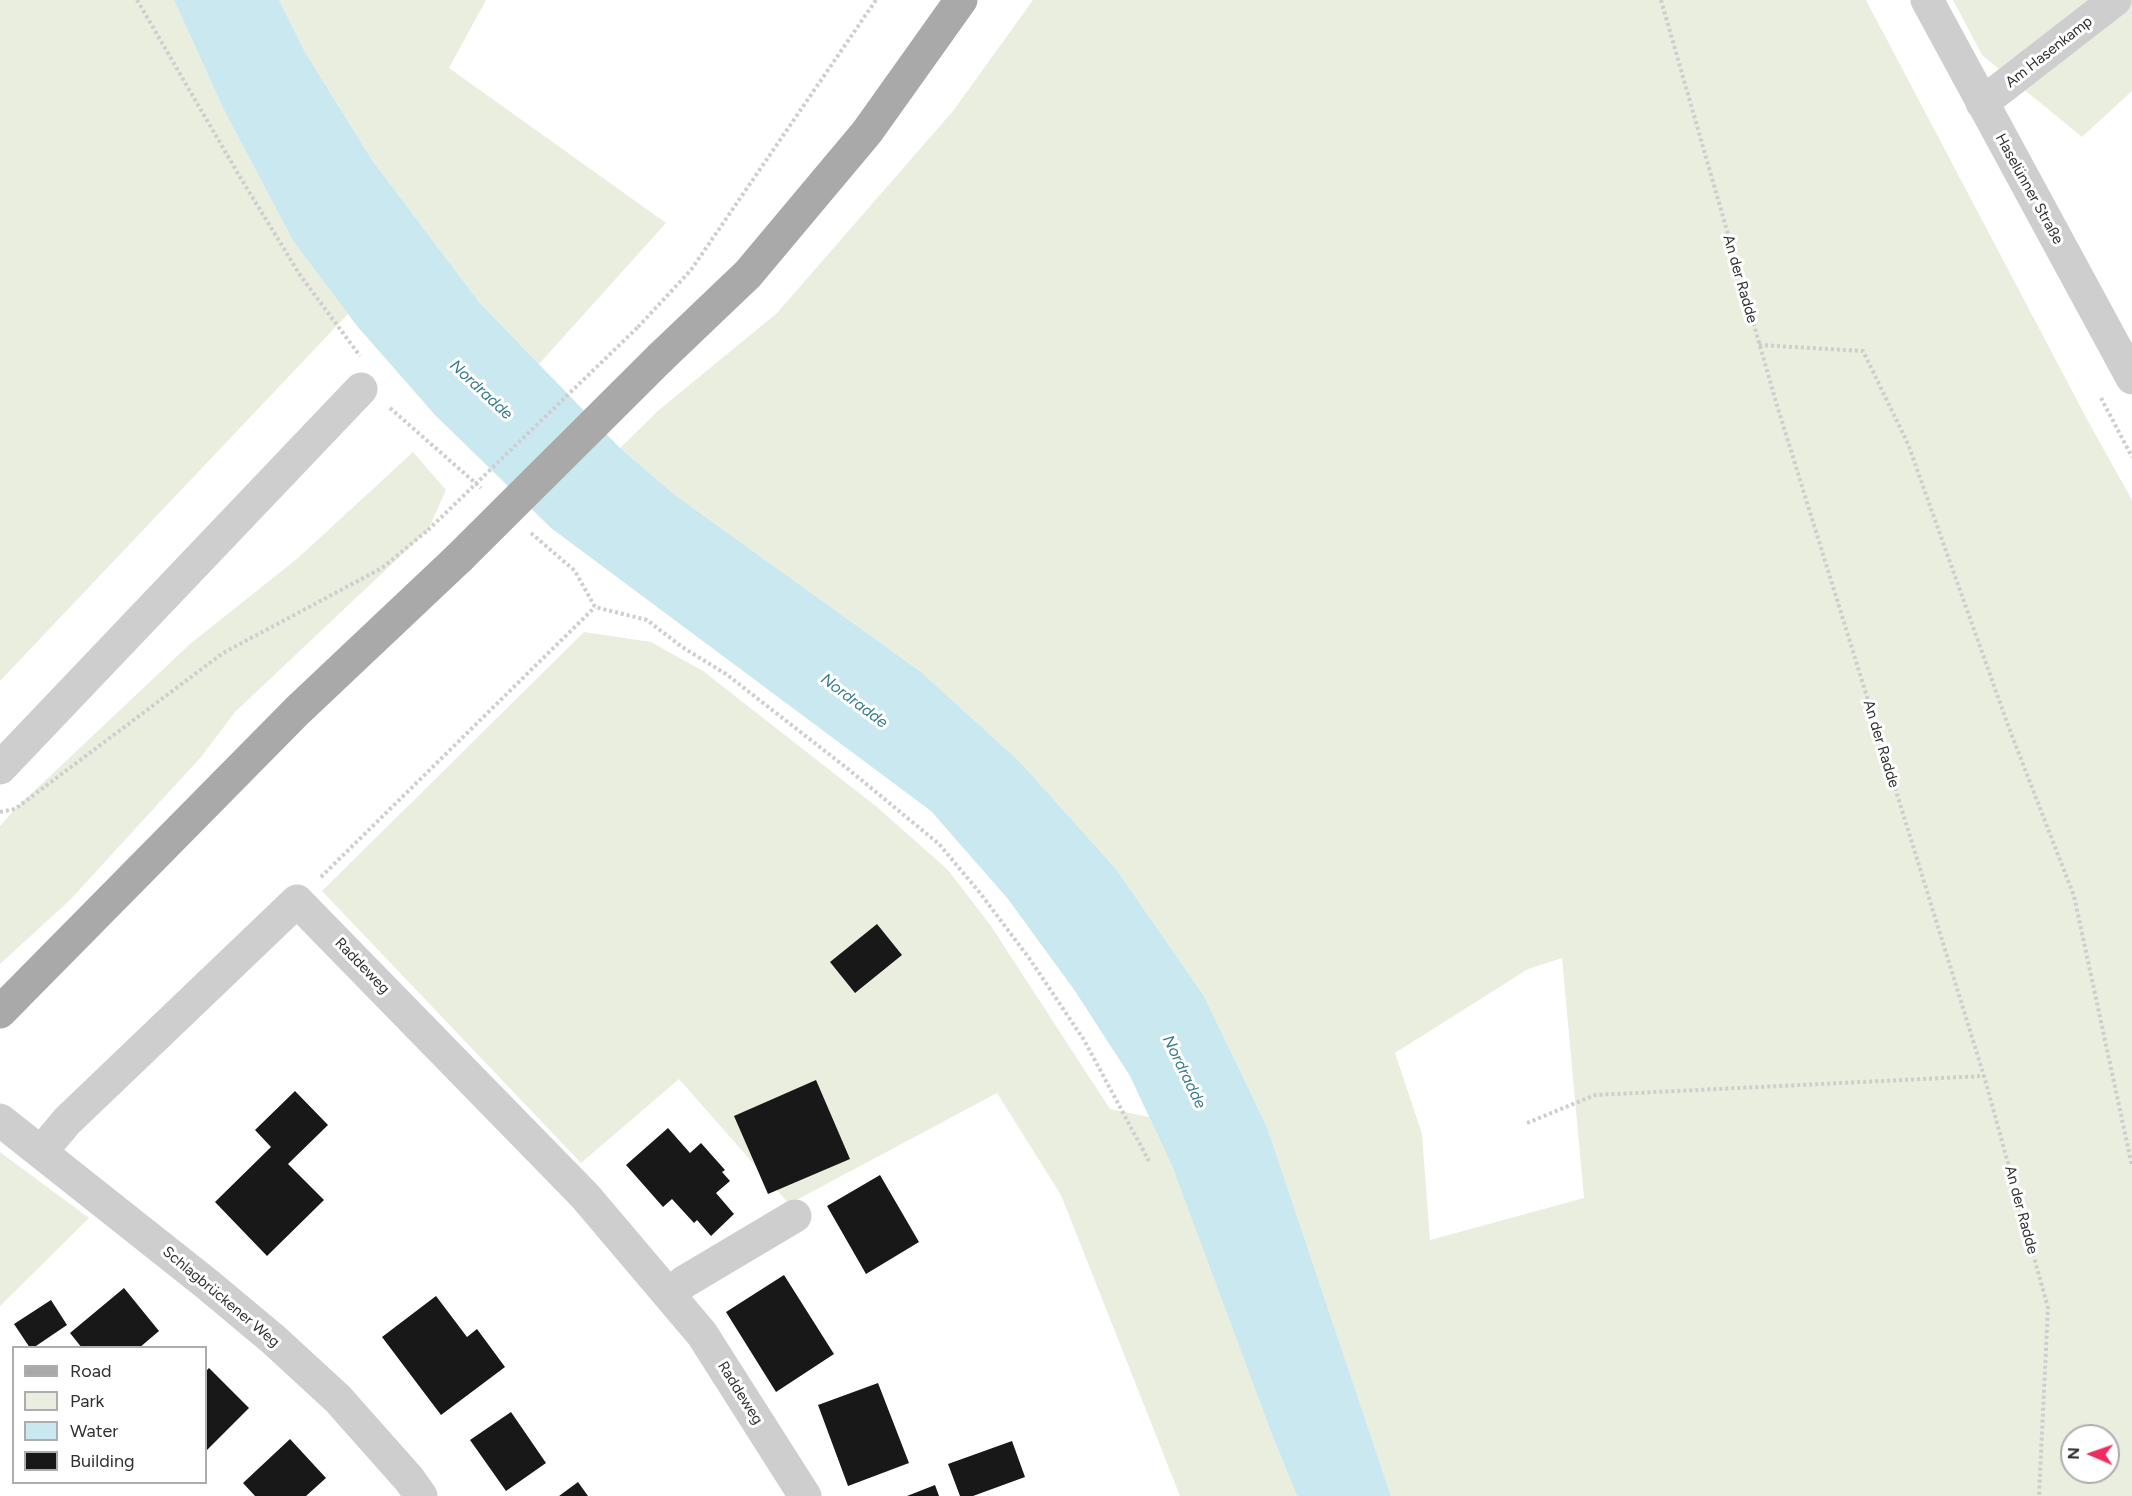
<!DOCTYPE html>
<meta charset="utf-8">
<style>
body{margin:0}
#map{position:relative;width:2132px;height:1496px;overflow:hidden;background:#fff;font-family:Figtree,sans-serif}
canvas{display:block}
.legend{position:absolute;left:12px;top:1346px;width:195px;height:138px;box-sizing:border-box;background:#fff;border:2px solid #adadad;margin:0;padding:8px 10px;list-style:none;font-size:18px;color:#313131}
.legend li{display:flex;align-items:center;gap:12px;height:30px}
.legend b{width:30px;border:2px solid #adadad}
.north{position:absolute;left:2060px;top:1424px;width:60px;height:60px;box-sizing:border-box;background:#fff;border:2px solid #adadad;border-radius:50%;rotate:272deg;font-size:16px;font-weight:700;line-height:24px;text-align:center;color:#313131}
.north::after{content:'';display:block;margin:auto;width:21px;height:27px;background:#f02c61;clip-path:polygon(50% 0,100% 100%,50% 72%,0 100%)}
</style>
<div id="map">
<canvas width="2132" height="1496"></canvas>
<ul class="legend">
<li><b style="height:8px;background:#a9a9a9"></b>Road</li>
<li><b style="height:16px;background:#eaeedf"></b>Park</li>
<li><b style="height:16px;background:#cae8ef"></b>Water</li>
<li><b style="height:16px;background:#181818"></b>Building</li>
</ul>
<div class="north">N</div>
</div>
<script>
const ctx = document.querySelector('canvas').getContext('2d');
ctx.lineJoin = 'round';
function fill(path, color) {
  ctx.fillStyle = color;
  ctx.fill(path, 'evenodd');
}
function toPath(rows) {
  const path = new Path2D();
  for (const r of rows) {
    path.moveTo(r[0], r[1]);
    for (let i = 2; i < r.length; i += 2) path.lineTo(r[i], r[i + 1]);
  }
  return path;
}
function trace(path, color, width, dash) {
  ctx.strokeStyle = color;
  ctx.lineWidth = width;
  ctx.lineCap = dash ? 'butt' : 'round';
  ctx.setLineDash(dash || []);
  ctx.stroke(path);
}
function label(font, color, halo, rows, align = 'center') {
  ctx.font = font + ' Figtree,sans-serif';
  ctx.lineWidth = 6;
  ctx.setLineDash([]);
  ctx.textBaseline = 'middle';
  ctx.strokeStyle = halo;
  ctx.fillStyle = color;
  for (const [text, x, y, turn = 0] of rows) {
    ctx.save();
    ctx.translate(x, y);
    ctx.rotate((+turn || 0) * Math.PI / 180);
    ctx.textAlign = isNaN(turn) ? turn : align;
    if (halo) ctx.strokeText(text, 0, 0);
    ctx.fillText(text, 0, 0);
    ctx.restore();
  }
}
fill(toPath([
 [0,0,174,0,223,108,293,241,348,314,0,681],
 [279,0,486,0,449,68,666,223,539,364,479,302,372,160,305,52],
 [1033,0,1866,0,2089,423,2132,500,2132,1496,1391,1496,1267,1127,1204,996,1116,869,1020,762,921,672,675,495,620,448,659,410,777,313,953,111],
 [1562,958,1584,1198,1430,1240,1422,1134,1395,1053,1528,969],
 [2072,1436,2108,1436,2108,1472,2072,1472],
 [1953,0,2132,0,2132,91,2082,137,1982,55],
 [413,452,446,490,428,530,235,712,201,757,70,900,0,964,0,826,15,809,190,644,298,558],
 [584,632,651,642,703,671,877,807,948,870,991,926,1110,1109,1149,1117,1172,1166,1269,1427,1297,1496,1180,1496,1061,1195,997,1093,789,1204,679,1079,581,1163,322,891],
 [0,1152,89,1218,0,1306]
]), '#eaeedf');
fill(toPath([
 [174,0,279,0,305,52,372,160,479,302,620,448,675,495,921,672,1020,762,1116,869,1204,996,1267,1127,1391,1496,1297,1496,1269,1427,1172,1166,1130,1076,1075,991,1008,899,931,811,551,528,435,415,357,326,293,241,223,108]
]), '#cae8ef');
fill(toPath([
 [877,924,902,955,855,993,830,962],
 [816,1080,850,1159,768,1194,734,1116],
 [295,1091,328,1125,288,1164,324,1200,267,1256,215,1202,271,1147,255,1130],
 [668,1128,690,1153,701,1143,725,1170,722,1172,730,1181,716,1193,734,1214,711,1236,697,1220,694,1223,672,1199,663,1207,626,1165],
 [880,1175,919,1242,866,1274,827,1206],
 [784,1275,834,1354,776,1392,726,1312],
 [124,1288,159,1331,139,1348,82,1348,70,1333],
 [436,1296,467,1337,477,1329,505,1367,441,1415,382,1337],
 [51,1300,67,1325,33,1348,30,1348,14,1324],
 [209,1368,249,1408,206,1451,206,1371],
 [878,1383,909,1463,848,1486,818,1405],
 [511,1412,546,1463,506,1491,470,1440],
 [290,1439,326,1478,306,1496,255,1496,243,1483],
 [1012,1441,1025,1477,973,1496,960,1496,948,1464],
 [578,1482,588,1496,559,1496],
 [935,1485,939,1496,907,1496]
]), '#181818');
trace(toPath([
 [137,0,240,177,300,275,360,356],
 [1661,0,1776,402,1984,1076,2048,1308,2039,1496],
 [638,327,691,270,876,0],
 [1759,345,1863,351,1908,444,2009,728,2074,896,2132,1166],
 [2101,398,2132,457],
 [390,408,481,488],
 [531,533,575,571,595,607,647,620,682,647,726,674,848,769,939,844,980,893,1029,958,1084,1040,1149,1161],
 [0,812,15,809,223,653,382,568,428,530],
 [321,877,595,607],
 [1527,1123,1595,1095,1984,1076]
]), '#cecece', 4, [3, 3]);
trace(toPath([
 [1927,0,2132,378],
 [1982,103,2115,0],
 [0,768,361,389],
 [0,1120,207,1284,274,1340,338,1399,409,1479,421,1496],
 [41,1152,67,1121,297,901,585,1196,702,1334,805,1496],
 [669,1295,684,1282,795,1216]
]), '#cecece', 33);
trace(toPath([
 [660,358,748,274,867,132,961,0],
 [0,1012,297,711,459,558]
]), '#a9a9a9', 33);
trace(toPath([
 [428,530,638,327]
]), '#cecece', 4, [3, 3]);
trace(toPath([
 [459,558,660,358]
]), '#a9a9a9', 33);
label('15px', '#313131', '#fff', [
 ["Am Hasenkamp",2049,52,-38],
 ["Haselünner Straße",2029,189,61],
 ["An der Radde",1740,279,74],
 ["An der Radde",1881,744,73],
 ["Raddeweg",362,966,46],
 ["An der Radde",2021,1210,75],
 ["Schlagbrückener Weg",221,1297,40],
 ["Raddeweg",740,1393,58]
]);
label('italic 16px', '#357b8b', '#fff', [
 ["Nordradde",481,390,43],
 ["Nordradde",854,701,37],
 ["Nordradde",1184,1072,64]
]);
</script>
